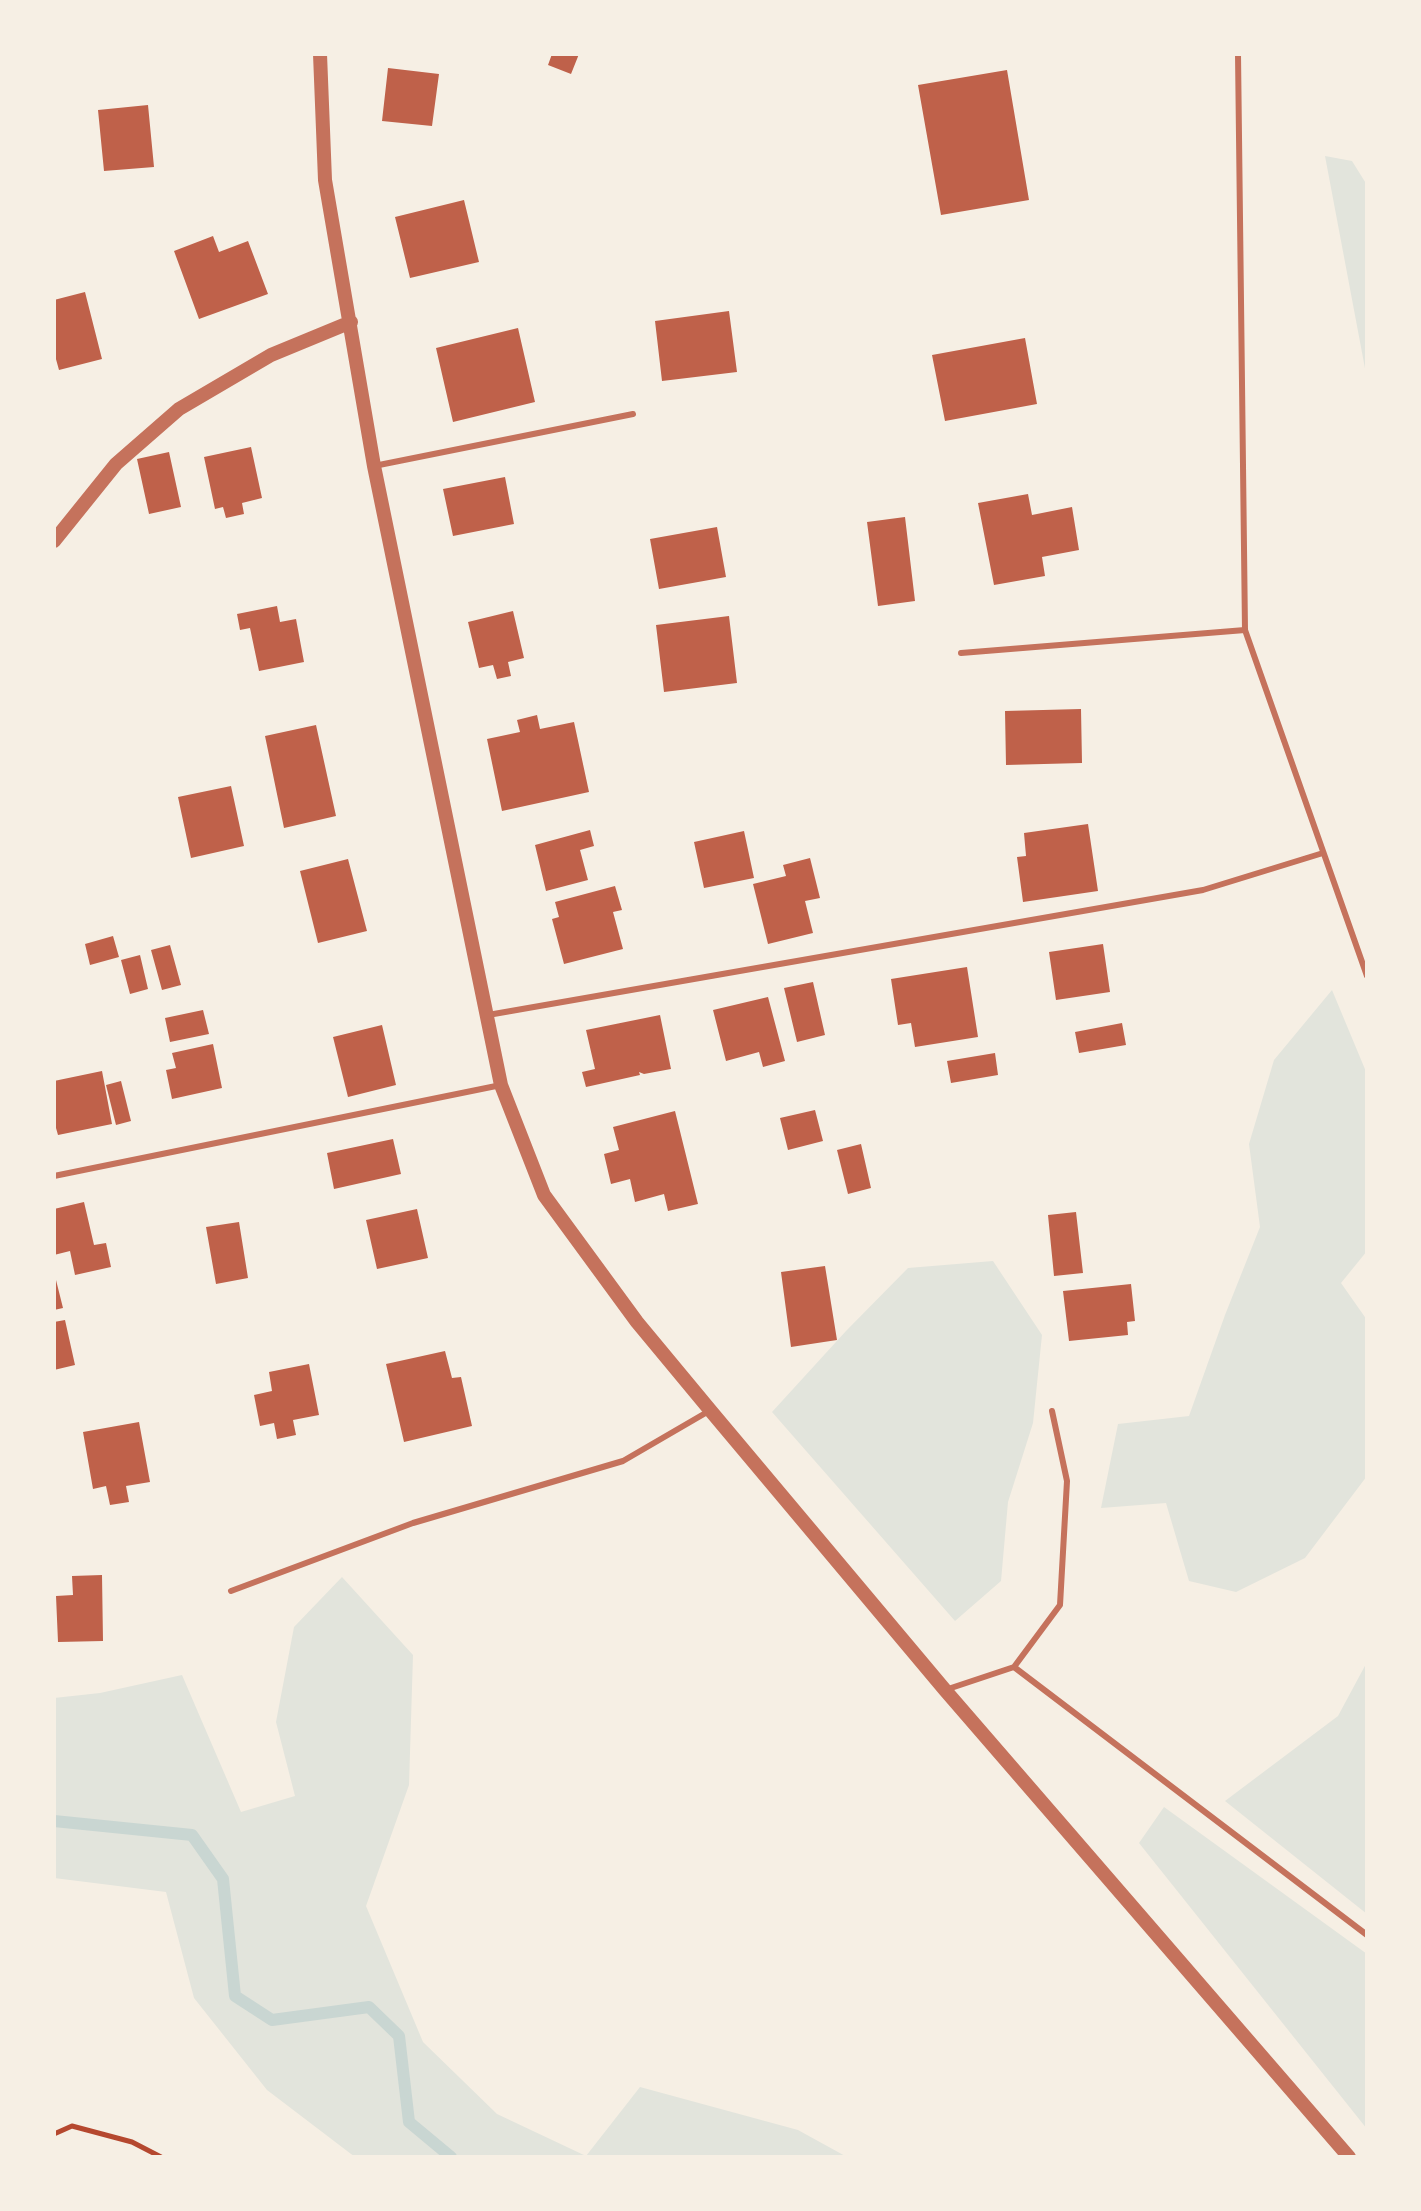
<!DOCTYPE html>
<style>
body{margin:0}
#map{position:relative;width:1421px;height:2211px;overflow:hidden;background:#f6efe4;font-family:"Fira Sans",sans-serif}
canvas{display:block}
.frame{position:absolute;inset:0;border:56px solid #f6efe4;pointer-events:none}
</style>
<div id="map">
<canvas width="1421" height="2211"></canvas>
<div class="frame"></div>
</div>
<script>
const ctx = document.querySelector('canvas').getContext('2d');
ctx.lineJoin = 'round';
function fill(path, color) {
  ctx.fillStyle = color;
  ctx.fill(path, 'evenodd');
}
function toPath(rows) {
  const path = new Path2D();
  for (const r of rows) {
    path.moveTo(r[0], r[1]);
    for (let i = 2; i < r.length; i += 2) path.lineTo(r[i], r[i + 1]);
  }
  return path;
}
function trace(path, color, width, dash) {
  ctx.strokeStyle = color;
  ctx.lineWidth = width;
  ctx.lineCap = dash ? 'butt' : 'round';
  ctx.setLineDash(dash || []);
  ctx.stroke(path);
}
fill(toPath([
 [1325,156,1352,161,1367,185,1367,379],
 [1332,990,1367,1074,1367,1251,1341,1283,1367,1320,1367,1476,1305,1558,1236,1592,1189,1581,1166,1503,1101,1508,1118,1424,1189,1416,1225,1315,1260,1227,1249,1144,1274,1060],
 [993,1261,1042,1335,1033,1423,1008,1502,1001,1581,955,1621,772,1412,846,1331,908,1268],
 [342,1577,413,1655,409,1785,366,1906,423,2042,497,2114,586,2156,640,2087,798,2130,847,2157,355,2157,267,2090,194,1998,166,1892,54,1878,54,1698,100,1693,182,1675,241,1812,295,1796,276,1722,294,1627],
 [1367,1662,1367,1914,1225,1801,1338,1716],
 [1164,1807,1367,1954,1367,2129,1139,1843]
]), '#e2e4dc');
trace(toPath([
 [54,1821,192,1835,223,1879,235,1996,272,2020,369,2007,399,2036,409,2122,451,2157]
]), '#c9d6d2', 12);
fill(toPath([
 [552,54,579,54,571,74,548,65],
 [388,68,439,74,432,126,382,121],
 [1007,70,1029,200,941,215,918,85],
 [148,105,154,167,104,171,98,110],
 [464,200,479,262,410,278,395,217],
 [213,236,219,252,248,241,268,294,199,319,174,251],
 [85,292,102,359,59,370,54,352,54,300],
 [729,311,737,372,662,381,655,321],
 [518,328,535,402,453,422,436,348],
 [1025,338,1037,404,945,421,932,355],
 [251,447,262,498,242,503,244,514,226,518,223,507,215,509,204,457],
 [169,452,181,507,149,514,137,459],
 [505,477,514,524,453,536,443,489],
 [1028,494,1032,515,1072,507,1079,550,1042,557,1045,576,994,585,978,503],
 [905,517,915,601,878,606,867,522],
 [717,527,726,577,659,589,650,539],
 [277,606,280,622,296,619,304,662,259,671,250,628,240,630,237,614],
 [513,611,524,658,508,662,511,676,497,679,493,665,479,668,468,622],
 [729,616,737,683,664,692,656,625],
 [1081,709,1082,763,1006,765,1005,711],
 [537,715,540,729,574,722,589,792,502,811,487,739,520,732,517,720],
 [316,725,336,816,284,828,265,736],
 [231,786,244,846,191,858,178,797],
 [1088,824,1098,891,1023,902,1017,857,1026,856,1024,833],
 [590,830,594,846,580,850,588,880,546,891,535,845],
 [744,831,754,878,704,888,694,842],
 [810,858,820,898,805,901,813,933,768,944,753,884,786,876,783,865],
 [348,859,367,931,318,943,300,871],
 [615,886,622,910,613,912,623,949,564,964,552,919,559,917,555,902],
 [113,936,119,957,90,965,85,944],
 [1103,944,1110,992,1056,1000,1049,952],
 [170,945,181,985,162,990,151,950],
 [140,955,148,989,130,994,121,960],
 [967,967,978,1037,915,1047,911,1023,898,1025,891,979],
 [813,982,825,1035,797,1042,784,988],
 [768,997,785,1061,763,1067,759,1052,726,1061,713,1010],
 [203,1010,209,1034,170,1042,165,1018],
 [660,1015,671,1069,644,1074,639,1072,640,1075,586,1087,582,1072,595,1069,586,1030],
 [1122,1023,1126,1045,1079,1053,1075,1032],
 [382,1025,396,1085,348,1097,333,1037],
 [213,1044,222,1088,172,1099,166,1070,176,1068,172,1053],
 [995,1053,998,1075,951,1083,947,1061],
 [102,1071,112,1124,58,1135,54,1121,54,1081],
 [121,1081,131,1121,116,1125,106,1085],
 [815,1110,823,1141,788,1150,780,1118],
 [675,1111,698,1204,668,1211,664,1194,635,1202,630,1179,611,1184,604,1154,619,1150,613,1127],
 [393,1139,401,1174,334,1189,327,1153],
 [861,1144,871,1188,848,1194,837,1150],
 [84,1202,94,1245,106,1243,111,1267,75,1275,70,1251,54,1255,54,1209],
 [417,1209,428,1258,377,1269,366,1220],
 [1076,1212,1083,1273,1054,1276,1048,1215],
 [239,1222,248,1278,216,1284,206,1227],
 [825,1266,837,1340,791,1347,781,1272],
 [54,1272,63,1308,54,1310],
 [1131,1284,1135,1321,1127,1322,1128,1335,1069,1341,1063,1291],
 [65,1320,75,1365,54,1370,54,1322],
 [445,1351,452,1378,461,1377,472,1426,404,1442,386,1364],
 [309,1364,319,1415,293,1420,296,1435,277,1439,274,1423,260,1426,254,1395,272,1391,269,1372],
 [139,1422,150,1482,126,1486,129,1502,110,1505,106,1486,93,1489,83,1432],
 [102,1575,103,1641,58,1642,56,1596,73,1595,72,1576]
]), '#bf614a');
trace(toPath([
 [54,2134,72,2126,132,2142,161,2157]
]), '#b5482f', 5);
trace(toPath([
 [1238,54,1245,630,1367,976],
 [374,466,633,414],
 [961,653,1245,630],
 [488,1015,1203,890,1323,853],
 [54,1176,501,1085],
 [231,1591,413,1523,623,1461,709,1411],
 [1014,1667,1367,1935],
 [948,1689,1014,1667,1060,1605,1067,1481,1052,1411]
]), '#c5725c', 6);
trace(toPath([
 [320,54,325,180,374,466,501,1085,544,1195,637,1322,710,1410,945,1690,1349,2157],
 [54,541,116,464,179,409,271,355,351,322]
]), '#c5725c', 14);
</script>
